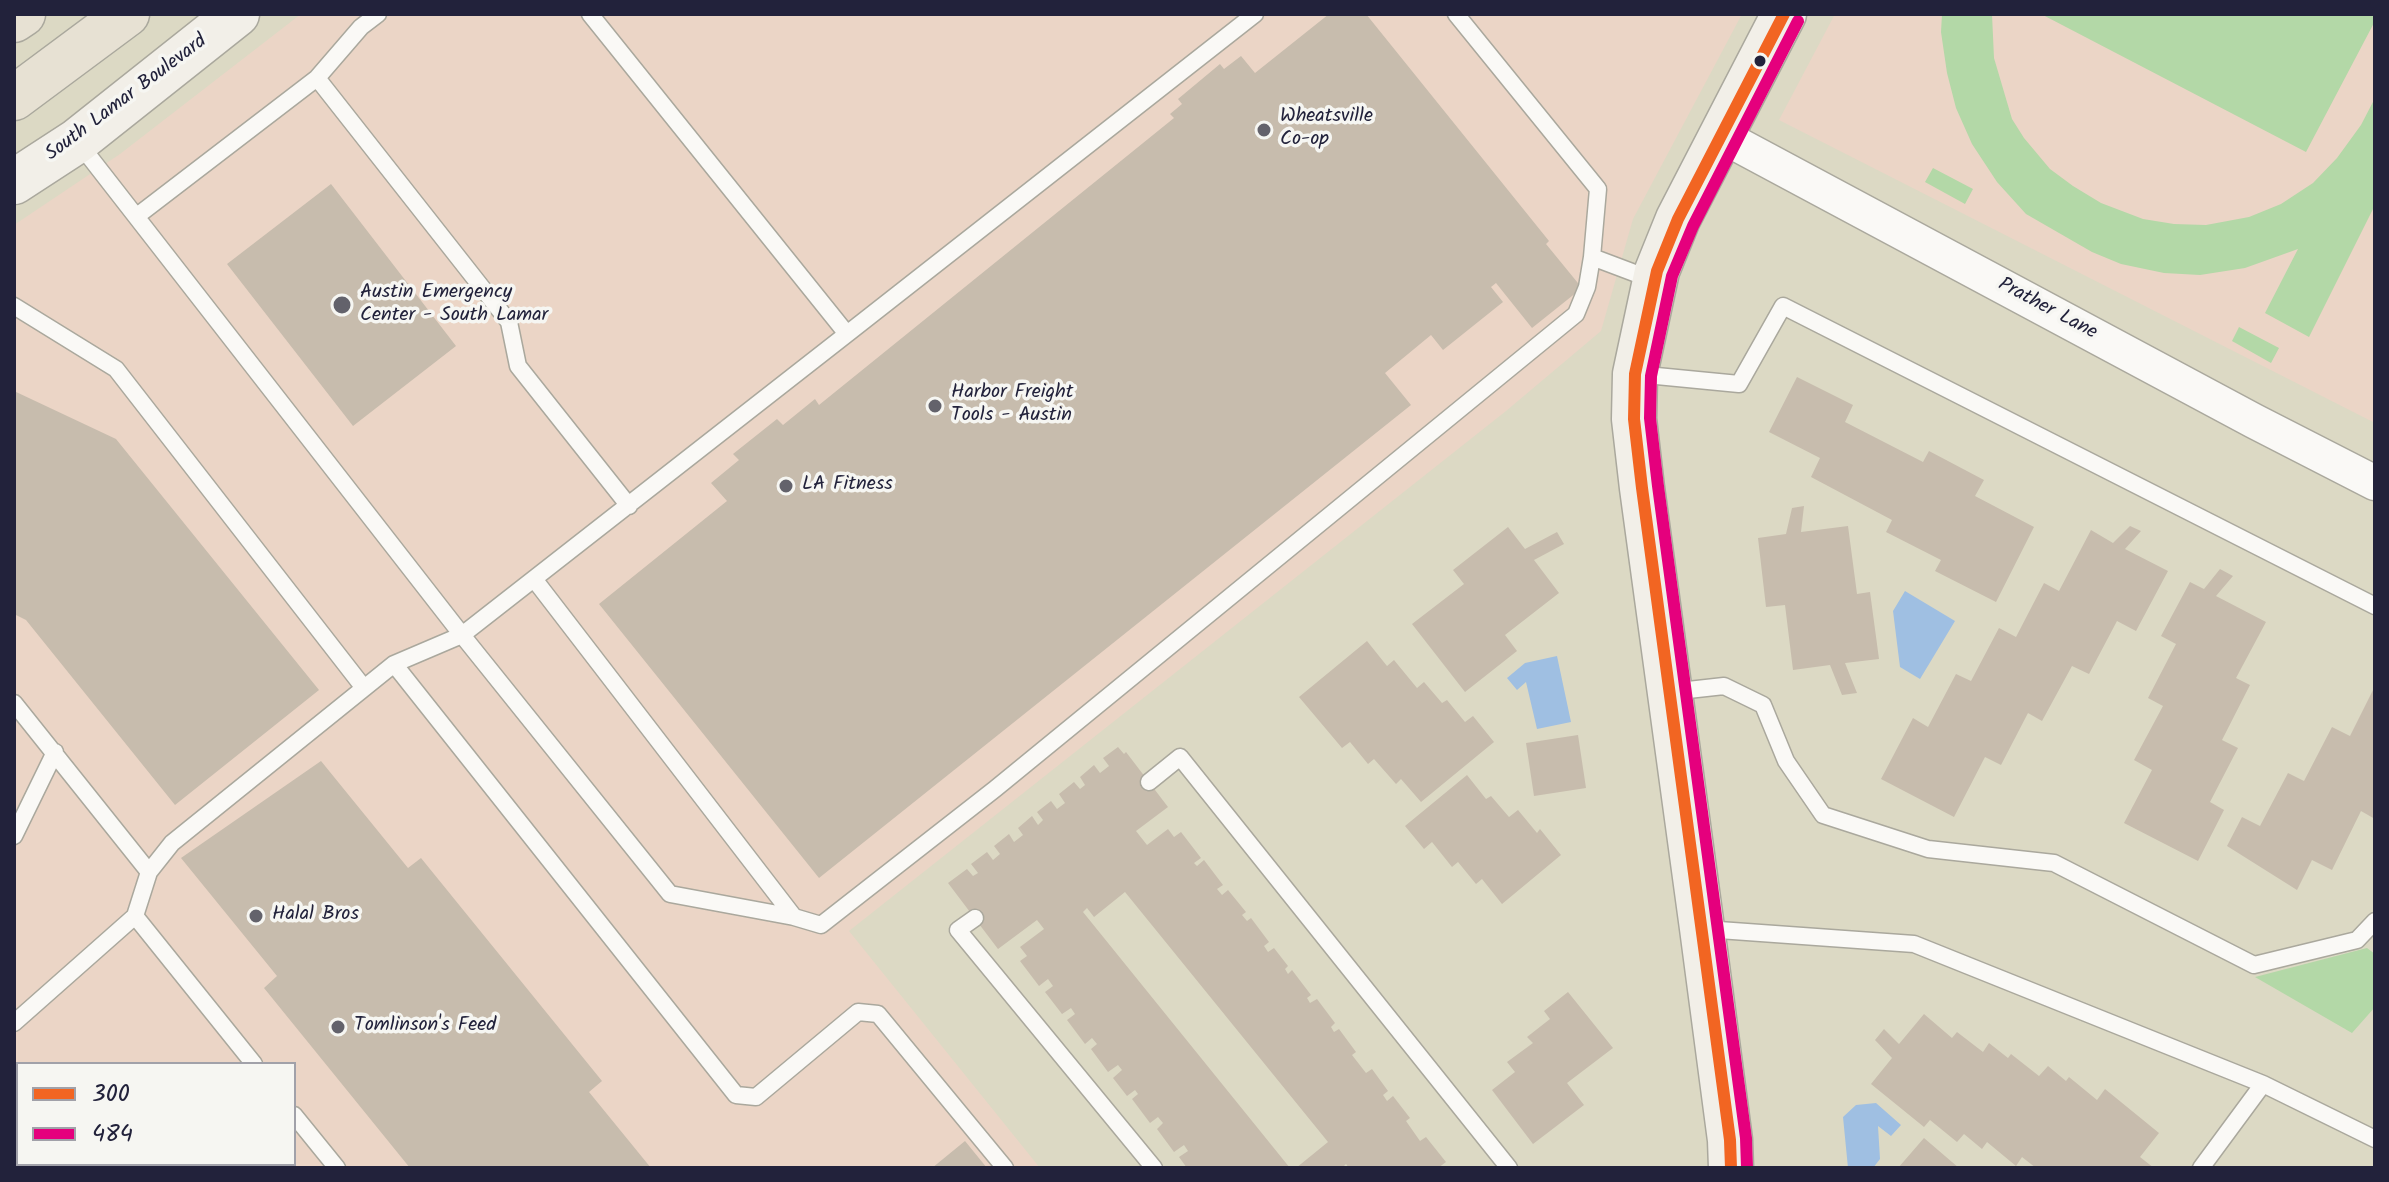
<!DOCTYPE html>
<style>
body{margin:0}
#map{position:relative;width:2389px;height:1182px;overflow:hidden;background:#dcd9c4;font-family:Kalam,sans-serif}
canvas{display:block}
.frame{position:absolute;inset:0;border:16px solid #22223b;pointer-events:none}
.legend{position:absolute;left:16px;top:1062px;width:280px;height:104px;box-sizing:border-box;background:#f6f6f2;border:2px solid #a1a1a9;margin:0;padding:10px 14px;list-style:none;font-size:24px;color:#22223b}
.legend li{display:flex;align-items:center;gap:16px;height:40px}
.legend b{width:40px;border:2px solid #a1a1a9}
</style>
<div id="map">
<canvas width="2389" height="1182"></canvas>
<div class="frame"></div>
<ul class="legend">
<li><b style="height:10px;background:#f26522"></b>300</li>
<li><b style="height:10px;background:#e5007d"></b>484</li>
</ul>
</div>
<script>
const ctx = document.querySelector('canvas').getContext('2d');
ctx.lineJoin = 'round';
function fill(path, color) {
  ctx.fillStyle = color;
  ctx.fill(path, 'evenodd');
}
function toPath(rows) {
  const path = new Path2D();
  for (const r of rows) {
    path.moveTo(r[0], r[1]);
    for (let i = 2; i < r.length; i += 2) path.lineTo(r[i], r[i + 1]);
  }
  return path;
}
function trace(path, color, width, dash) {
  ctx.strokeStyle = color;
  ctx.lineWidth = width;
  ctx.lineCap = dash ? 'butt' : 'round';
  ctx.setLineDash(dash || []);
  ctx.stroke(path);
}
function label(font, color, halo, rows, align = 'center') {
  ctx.font = font + ' Kalam,sans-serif';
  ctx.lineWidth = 7;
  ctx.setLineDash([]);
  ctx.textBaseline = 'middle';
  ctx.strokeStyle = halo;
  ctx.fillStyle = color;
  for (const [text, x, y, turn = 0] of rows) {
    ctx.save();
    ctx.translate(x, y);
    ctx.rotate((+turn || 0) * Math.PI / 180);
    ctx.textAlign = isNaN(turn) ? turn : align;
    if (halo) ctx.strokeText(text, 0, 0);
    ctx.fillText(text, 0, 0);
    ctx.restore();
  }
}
fill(toPath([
 [301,14,1742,14,1633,219,1601,331,1506,411,849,931,1040,1168,14,1168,14,225,120,154],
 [18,1064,294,1064,294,1164,18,1164],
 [1835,14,2375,14,2375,423,1779,120]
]), '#ebd5c6');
fill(toPath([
 [1942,14,1992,14,1994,58,2012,119,2024,138,2050,169,2073,186,2101,203,2143,219,2174,224,2206,225,2249,217,2281,204,2313,183,2337,158,2361,125,2375,98,2375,205,2309,337,2265,313,2298,249,2245,268,2200,275,2164,273,2121,264,2092,252,2026,214,1997,182,1972,144,1956,108,1947,73,1941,32],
 [2041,14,2375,14,2375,21,2306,152],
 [1933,168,1973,189,1965,204,1925,182],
 [2239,327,2279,348,2271,363,2232,341],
 [2367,948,2375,954,2375,1007,2352,1033,2255,977]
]), '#b3d8a7');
fill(toPath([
 [1905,591,1955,621,1920,679,1900,667,1893,611],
 [1557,656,1571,722,1537,729,1526,682,1517,690,1507,678,1525,663],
 [1876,1103,1901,1125,1891,1136,1878,1126,1880,1159,1873,1168,1848,1168,1843,1117,1856,1105]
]), '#9fbfe2');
fill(toPath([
 [1329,14,1366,14,1549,241,1546,244,1582,288,1532,328,1496,283,1491,287,1503,302,1443,350,1431,335,1385,373,1411,405,819,878,599,604,727,501,711,483,739,460,733,454,777,419,783,425,815,399,819,405,1174,118,1170,114,1182,104,1178,99,1220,64,1224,69,1241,56,1255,73],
 [331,184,456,346,353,426,227,264],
 [1797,377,1853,405,1845,422,1923,462,1929,451,1984,480,1975,496,2034,527,1996,602,1935,571,1941,560,1886,532,1892,520,1811,477,1820,458,1769,432],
 [14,391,116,439,319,690,175,805,26,620,14,614],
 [1804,506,1801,532,1848,526,1857,594,1870,592,1879,659,1845,663,1857,693,1842,695,1830,665,1793,670,1785,605,1766,607,1758,538,1786,534,1792,508],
 [2130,526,2141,531,2125,549,2168,571,2136,631,2117,621,2089,674,2072,666,2042,721,2028,713,2001,765,1985,757,1954,817,1881,779,1913,718,1928,727,1956,674,1971,681,1999,628,2016,637,2044,583,2059,591,2091,530,2113,543],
 [1508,527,1525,549,1557,532,1564,544,1534,560,1559,593,1505,635,1517,651,1465,692,1412,624,1464,584,1453,570],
 [2220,569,2233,576,2216,596,2266,622,2236,678,2250,685,2222,740,2238,748,2210,802,2224,810,2198,861,2124,823,2152,770,2134,760,2163,706,2148,698,2176,644,2161,636,2190,582,2204,589],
 [1367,641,1387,666,1394,660,1417,688,1424,682,1442,703,1447,700,1465,722,1473,716,1494,742,1421,802,1401,779,1396,784,1374,759,1368,764,1350,742,1342,748,1299,697],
 [2375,686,2375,819,2361,811,2332,870,2312,860,2297,890,2227,846,2242,817,2260,826,2288,773,2304,781,2332,727,2350,736],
 [1578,735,1586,788,1534,796,1526,743],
 [1118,747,1124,754,1126,752,1168,807,1136,831,1147,845,1168,829,1174,837,1181,832,1201,858,1194,863,1197,866,1204,860,1223,885,1217,889,1222,895,1228,890,1246,912,1242,915,1247,921,1251,918,1269,942,1264,946,1268,952,1274,948,1288,966,1285,969,1288,974,1292,970,1311,995,1307,998,1310,1003,1317,999,1335,1023,1331,1027,1334,1032,1339,1029,1356,1052,1352,1055,1366,1073,1372,1069,1388,1091,1383,1095,1387,1101,1393,1096,1410,1118,1406,1121,1420,1141,1426,1137,1446,1162,1438,1168,1349,1168,1346,1164,1342,1168,1296,1168,1328,1142,1125,892,1094,917,1087,908,1083,912,1290,1168,1187,1168,1179,1157,1188,1151,1184,1145,1174,1152,1157,1129,1163,1123,1158,1117,1150,1123,1132,1099,1138,1094,1135,1090,1127,1096,1113,1078,1122,1070,1118,1065,1108,1072,1091,1049,1097,1044,1092,1038,1085,1044,1067,1020,1075,1014,1071,1008,1062,1014,1045,992,1053,986,1048,979,1039,986,1020,961,1027,956,1020,947,1044,929,1037,920,998,949,948,883,967,869,973,876,978,873,971,864,987,852,993,860,1000,854,994,846,1009,834,1014,842,1023,835,1018,828,1032,816,1038,825,1043,820,1037,812,1051,801,1057,809,1065,803,1059,794,1074,782,1080,789,1085,785,1080,777,1094,765,1100,773,1109,766,1103,758],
 [321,761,408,868,421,858,602,1081,589,1092,651,1168,410,1168,264,988,277,976,181,858],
 [1467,775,1486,799,1491,796,1509,817,1518,810,1537,833,1540,829,1561,855,1502,904,1482,879,1476,884,1458,862,1452,867,1432,842,1424,849,1405,826],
 [1568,992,1613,1048,1567,1083,1584,1105,1533,1144,1492,1090,1515,1072,1507,1062,1533,1043,1527,1037,1550,1019,1544,1011],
 [1924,1014,1952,1038,1957,1032,1983,1052,1989,1043,2008,1058,2011,1054,2039,1076,2048,1066,2066,1081,2069,1077,2097,1100,2105,1089,2159,1133,2140,1157,2154,1168,2036,1168,2022,1157,2016,1166,1987,1142,1982,1149,1964,1134,1957,1142,1930,1120,1924,1127,1871,1084,1892,1058,1875,1040,1884,1029,1899,1044],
 [1924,1138,1959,1168,1898,1168],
 [965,1141,987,1168,932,1168]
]), '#c7bcad');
const lane = toPath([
 [590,14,847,334,1255,14],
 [1456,14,1598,189,1592,257,1653,280],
 [317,78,361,27,378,14],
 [78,142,462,635,670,894,794,917],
 [137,216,317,78,509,322,518,366,629,506],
 [14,306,116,369,364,688],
 [1636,374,1739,384,1783,306,2375,606],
 [534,579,794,917,821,925,995,789,1576,314,1587,287,1592,257],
 [394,664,736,1095,756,1097,858,1012,878,1014,1005,1168],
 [1670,692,1724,686,1763,705,1786,761,1823,815,1928,849,2054,863,2254,965,2357,940,2375,921],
 [14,703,149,872],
 [1149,782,1180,757,1509,1168],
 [14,836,55,752],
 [135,916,254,1064],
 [975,918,958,930,1154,1168],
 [1705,929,1914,944,2263,1084,2375,1139],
 [14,1023,135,916,149,872,172,843,394,664,462,635,847,334],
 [294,1115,337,1168],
 [2201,1168,2263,1084]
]);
const street = toPath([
 [1720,135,2254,421,2375,483]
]);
const secondary = toPath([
 [14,182,77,141,237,14],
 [1731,1168,1730,1140,1702,928,1642,488,1634,419,1635,374,1657,271,1678,219,1784,14]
]);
const highway = toPath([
 [14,20,23,14],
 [14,98,127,14]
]);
trace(lane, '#aaa89d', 19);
trace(street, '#aaa89d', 37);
trace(secondary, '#aaa89d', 47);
trace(highway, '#aaa89d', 47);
trace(lane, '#faf9f6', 16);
trace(street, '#faf9f6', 34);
trace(secondary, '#f2efe8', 44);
trace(highway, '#e7e1d3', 44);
trace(toPath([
 [1731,1168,1730,1140,1642,488,1634,419,1635,374,1657,271,1678,219,1784,14]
]), '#f26522', 12);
trace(toPath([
 [1747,1167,1746,1138,1658,486,1650,418,1651,376,1672,276,1693,226,1798,21]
]), '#e5007d', 12);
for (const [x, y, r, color] of [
 [1760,61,7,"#22223b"],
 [1264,130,8,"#63626b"],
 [342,305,10,"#63626b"],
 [935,406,8,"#63626b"],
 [786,486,8,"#63626b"],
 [256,916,8,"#63626b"],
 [338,1027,8,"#63626b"]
]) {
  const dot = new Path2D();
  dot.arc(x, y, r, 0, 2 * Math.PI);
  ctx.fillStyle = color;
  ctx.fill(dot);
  trace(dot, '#f6f6f2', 3);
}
label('20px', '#22223b', '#f6f6f2', [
 ["South Lamar Boulevard",127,99,-37],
 ["Prather Lane",2047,310,28]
]);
label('20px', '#22223b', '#f6f6f2', [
 ["Wheatsville",1280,118],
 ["Co-op",1280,141],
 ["Austin Emergency",360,294],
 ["Center - South Lamar",360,317],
 ["Harbor Freight",951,394],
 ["Tools - Austin",951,417],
 ["LA Fitness",802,486],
 ["Halal Bros",272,916],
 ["Tomlinson's Feed",354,1027]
], 'left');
</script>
